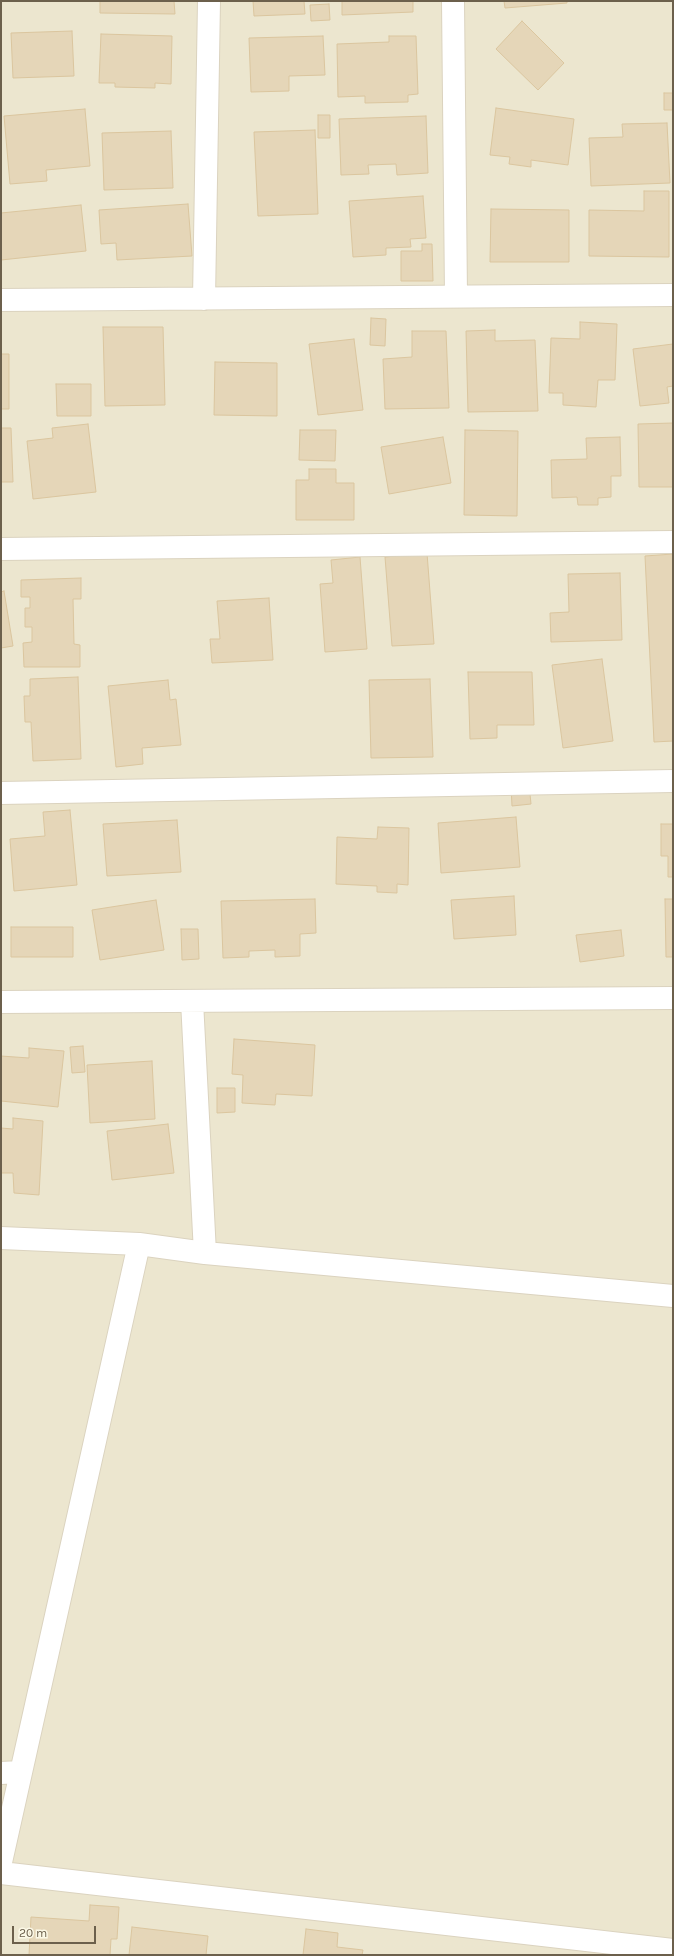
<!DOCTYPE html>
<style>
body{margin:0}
#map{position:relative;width:674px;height:1956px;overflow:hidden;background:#f8f6e1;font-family:Karla,sans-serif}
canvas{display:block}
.frame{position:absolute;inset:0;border:2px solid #6c604c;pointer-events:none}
.scale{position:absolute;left:12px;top:1926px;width:84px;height:18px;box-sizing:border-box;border:2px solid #6c604c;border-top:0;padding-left:5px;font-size:12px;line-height:14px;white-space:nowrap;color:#6c604c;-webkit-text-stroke:3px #fcf9e7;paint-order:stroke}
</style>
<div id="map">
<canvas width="674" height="1956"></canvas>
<div class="frame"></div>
<div class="scale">20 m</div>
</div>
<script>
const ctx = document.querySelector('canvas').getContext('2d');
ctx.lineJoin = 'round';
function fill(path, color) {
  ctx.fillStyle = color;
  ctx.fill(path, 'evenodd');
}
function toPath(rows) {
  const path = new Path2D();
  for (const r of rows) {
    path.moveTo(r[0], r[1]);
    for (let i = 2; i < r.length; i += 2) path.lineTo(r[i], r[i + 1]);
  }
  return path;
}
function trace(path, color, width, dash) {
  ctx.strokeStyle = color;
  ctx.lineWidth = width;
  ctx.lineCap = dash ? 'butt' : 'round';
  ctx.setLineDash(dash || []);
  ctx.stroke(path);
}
fill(toPath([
 [1,1,673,1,673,1955,1,1955]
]), '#ece6cf');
const building = toPath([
 [100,1,174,1,175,14,100,13,100,1],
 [253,1,304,1,305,14,254,16,253,1],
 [342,1,413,1,413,12,342,15,342,1],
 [504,1,567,1,567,3,505,8,504,1],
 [329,4,330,20,311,21,310,5,329,4],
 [522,21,564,63,538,90,496,49,522,21],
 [72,31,74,76,13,78,11,33,72,31],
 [101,34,172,36,171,84,155,83,155,88,115,87,115,83,99,83,101,34],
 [323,36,325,75,289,76,289,91,251,92,249,38,323,36],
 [389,36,416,36,418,94,408,95,408,102,365,103,365,96,338,97,337,44,389,42,389,36],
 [664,93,673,93,673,110,664,110,664,93],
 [496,108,574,119,568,165,531,160,531,167,509,164,510,157,490,155,496,108],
 [85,109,90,166,46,170,47,181,10,184,4,116,85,109],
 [318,115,330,115,330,138,318,138,318,115],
 [426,116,428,173,397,175,396,164,368,165,369,174,341,175,339,119,426,116],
 [667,123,670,183,591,186,589,138,623,137,622,124,667,123],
 [315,130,318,214,258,216,254,132,315,130],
 [171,131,173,188,104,190,102,133,171,131],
 [644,191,669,191,669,257,589,256,589,210,644,211,644,191],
 [423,196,426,238,410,239,411,247,386,248,386,255,353,257,349,201,423,196],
 [188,204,192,256,117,260,116,243,101,244,99,210,188,204],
 [81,205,86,251,1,260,1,213,81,205],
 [491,209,569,210,569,262,490,262,491,209],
 [422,244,432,244,433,281,401,281,401,251,422,251,422,244],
 [371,318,386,319,385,346,370,345,371,318],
 [580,322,617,324,615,380,598,380,596,407,563,405,563,393,549,393,551,338,580,339,580,322],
 [103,327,163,327,165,405,105,406,103,327],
 [495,330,495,341,535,340,538,411,468,412,466,331,495,330],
 [412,331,446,331,449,408,385,409,383,359,412,357,412,331],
 [354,339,363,410,318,415,309,344,354,339],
 [673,344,673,386,667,387,669,403,640,406,633,349,673,344],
 [1,354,9,354,9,409,1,409,1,354],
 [215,362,277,363,277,416,214,415,215,362],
 [56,384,91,384,91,416,57,416,56,384],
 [673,423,673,487,639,487,638,424,673,423],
 [88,424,96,492,33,499,27,441,53,438,52,428,88,424],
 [1,428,11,428,13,482,1,482,1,428],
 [300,430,336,430,335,461,299,460,300,430],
 [465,430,518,431,517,516,464,515,465,430],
 [443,437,451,483,389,494,381,447,443,437],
 [620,437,621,476,611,476,611,497,598,498,598,505,578,505,577,497,552,498,551,460,587,459,586,438,620,437],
 [309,469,336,469,336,483,354,483,354,520,296,520,296,480,309,480,309,469],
 [427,553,434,644,392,646,385,557,427,553],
 [673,554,673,741,654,742,645,556,673,554],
 [360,557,367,649,325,652,320,584,333,583,331,560,360,557],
 [620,573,622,640,551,642,550,613,569,612,568,574,620,573],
 [81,578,81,599,73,599,74,644,80,645,80,667,24,667,23,643,32,642,32,627,25,627,25,608,30,608,30,597,21,597,21,580,81,578],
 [4,591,13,646,1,648,1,592,4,591],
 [269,598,273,660,212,663,210,639,220,639,217,601,269,598],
 [602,659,613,741,563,748,552,665,602,659],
 [468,672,532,672,534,725,497,725,497,738,470,739,468,672],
 [78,677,81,759,33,761,31,722,25,722,24,696,30,696,30,679,78,677],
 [430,679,433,757,371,758,369,680,430,679],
 [168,680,170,700,176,699,181,745,142,748,143,764,116,767,108,686,168,680],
 [529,784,531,804,512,806,511,786,529,784],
 [70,810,77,885,14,891,10,839,45,836,43,812,70,810],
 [516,817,520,867,441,873,438,823,516,817],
 [177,820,181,872,107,876,103,824,177,820],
 [661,824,673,824,673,877,668,877,668,856,661,856,661,824],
 [378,827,409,828,408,885,397,884,397,893,377,892,377,886,336,884,337,837,377,839,378,827],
 [514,896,516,935,454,939,451,900,514,896],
 [315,899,316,933,300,934,300,956,275,957,275,950,249,951,249,957,223,958,221,901,315,899],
 [665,899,673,899,673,957,666,957,665,899],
 [156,900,164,950,100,960,92,910,156,900],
 [11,927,73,927,73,957,11,957,11,927],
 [181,929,198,929,199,959,182,960,181,929],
 [621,930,624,956,580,962,576,935,621,930],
 [234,1039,315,1045,312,1096,276,1094,275,1105,242,1103,243,1075,232,1074,234,1039],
 [83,1046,85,1072,72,1073,70,1047,83,1046],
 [29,1048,64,1051,58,1107,1,1101,1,1056,29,1058,29,1048],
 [152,1061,155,1119,90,1123,87,1065,152,1061],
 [217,1088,235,1088,235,1112,217,1113,217,1088],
 [13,1118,43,1121,39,1195,14,1193,13,1173,1,1173,1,1128,13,1129,13,1118],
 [168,1124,174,1173,112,1180,107,1131,168,1124],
 [90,1905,119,1907,117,1939,111,1939,110,1955,29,1955,31,1917,89,1921,90,1905],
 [132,1927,208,1936,206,1955,129,1955,132,1927],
 [306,1929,338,1933,337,1947,363,1950,362,1955,303,1955,306,1929]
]);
fill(building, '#e5d6b8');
trace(building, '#dbc69f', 1);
const minor = toPath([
 [453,1,456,296],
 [204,299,209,1],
 [1,300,673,295],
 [1,549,673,542],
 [1,793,673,781],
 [192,1001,205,1253],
 [1,1002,673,998],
 [1,1238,139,1244,205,1253,673,1296],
 [1,1773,20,1772],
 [1,1862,139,1244],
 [1,1873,673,1950]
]);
trace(minor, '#dbd3bf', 24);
trace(minor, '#fff', 22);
</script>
